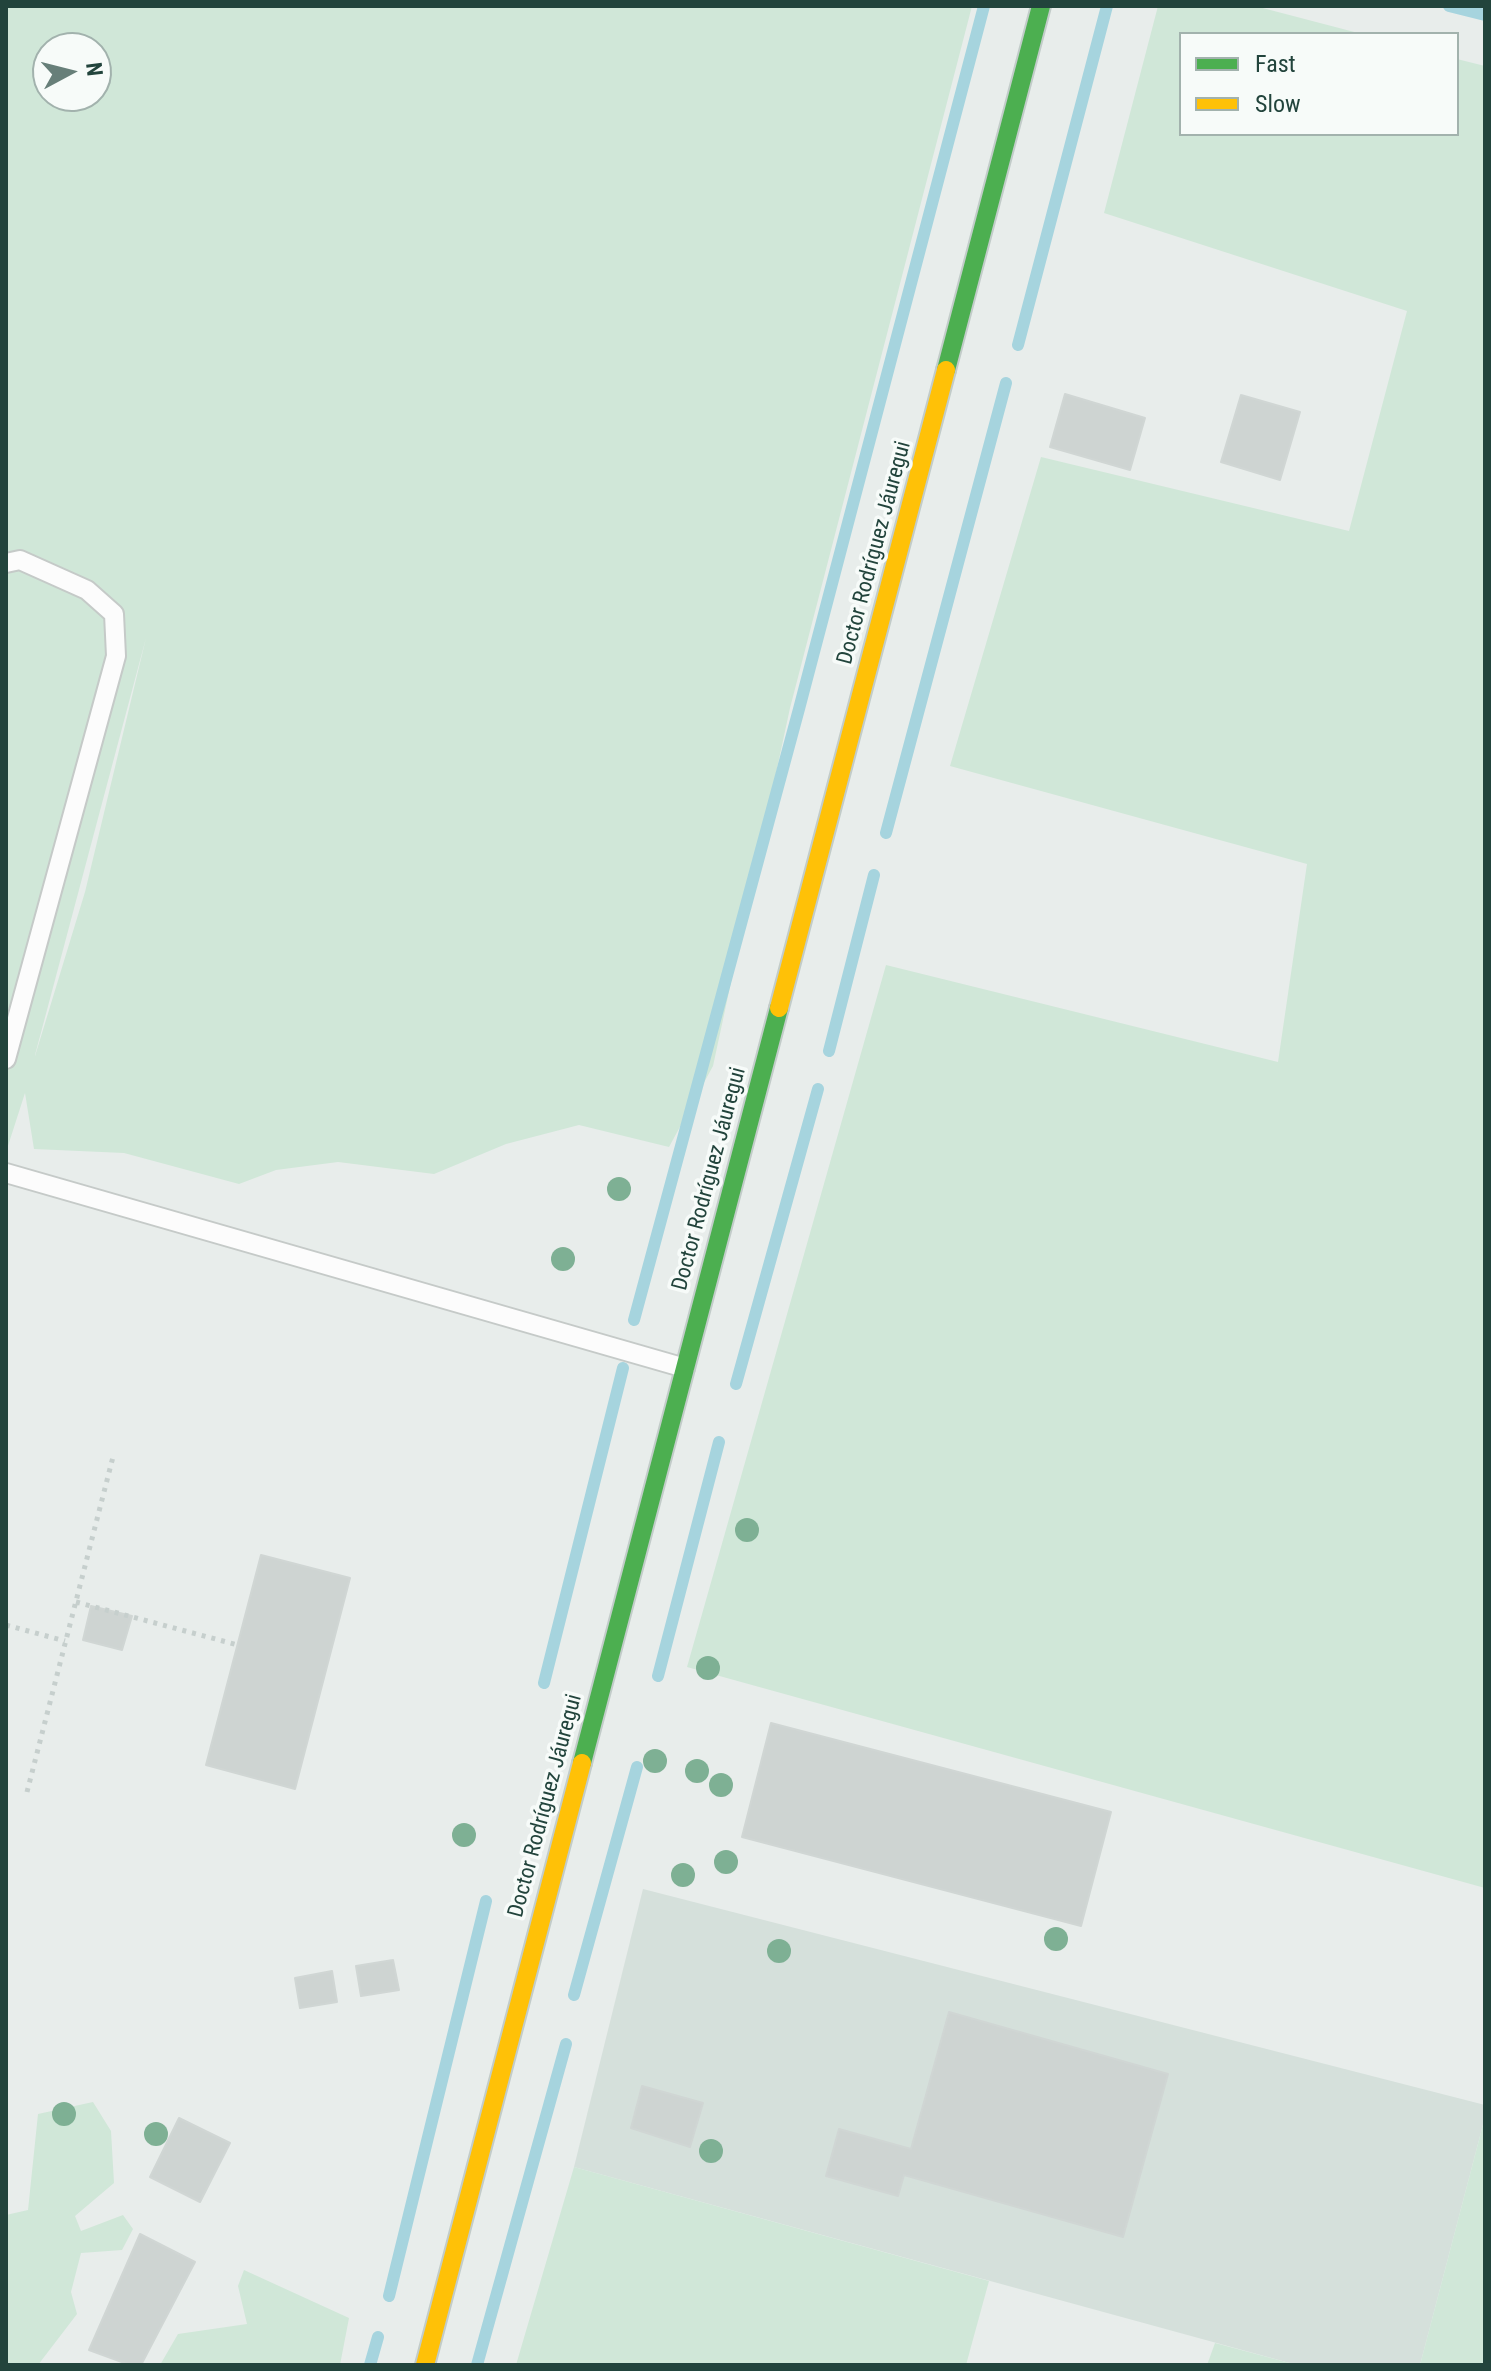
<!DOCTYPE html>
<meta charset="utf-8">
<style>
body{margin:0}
#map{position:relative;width:1491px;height:2371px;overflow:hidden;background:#e8edeb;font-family:"Roboto Condensed",sans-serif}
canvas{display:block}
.frame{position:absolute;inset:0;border:8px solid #22443c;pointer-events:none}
.legend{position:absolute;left:1179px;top:32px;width:280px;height:104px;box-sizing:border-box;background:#f7fbf9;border:2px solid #a2b2ad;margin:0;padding:10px 14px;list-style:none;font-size:24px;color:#22443c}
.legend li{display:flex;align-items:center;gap:16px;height:40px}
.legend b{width:40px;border:2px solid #a2b2ad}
.north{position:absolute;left:32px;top:32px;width:80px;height:80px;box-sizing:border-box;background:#f7fbf9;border:2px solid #a2b2ad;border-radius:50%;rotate:83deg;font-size:22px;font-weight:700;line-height:32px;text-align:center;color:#22443c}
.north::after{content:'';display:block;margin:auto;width:28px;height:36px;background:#677f79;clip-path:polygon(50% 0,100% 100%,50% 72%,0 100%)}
</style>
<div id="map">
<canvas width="1491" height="2371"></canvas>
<div class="frame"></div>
<ul class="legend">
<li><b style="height:10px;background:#4caf50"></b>Fast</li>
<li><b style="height:10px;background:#ffc107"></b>Slow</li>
</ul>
<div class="north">N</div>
</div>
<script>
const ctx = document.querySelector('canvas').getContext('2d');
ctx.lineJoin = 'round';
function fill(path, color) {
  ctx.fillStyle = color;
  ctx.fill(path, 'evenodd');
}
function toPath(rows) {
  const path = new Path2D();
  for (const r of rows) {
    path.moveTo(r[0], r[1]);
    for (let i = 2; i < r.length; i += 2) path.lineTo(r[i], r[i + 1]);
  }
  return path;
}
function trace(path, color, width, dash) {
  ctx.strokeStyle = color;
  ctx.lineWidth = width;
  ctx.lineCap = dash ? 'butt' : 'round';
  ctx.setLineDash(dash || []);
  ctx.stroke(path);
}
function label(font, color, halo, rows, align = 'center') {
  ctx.font = font + ' "Roboto Condensed",sans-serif';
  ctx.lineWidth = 7;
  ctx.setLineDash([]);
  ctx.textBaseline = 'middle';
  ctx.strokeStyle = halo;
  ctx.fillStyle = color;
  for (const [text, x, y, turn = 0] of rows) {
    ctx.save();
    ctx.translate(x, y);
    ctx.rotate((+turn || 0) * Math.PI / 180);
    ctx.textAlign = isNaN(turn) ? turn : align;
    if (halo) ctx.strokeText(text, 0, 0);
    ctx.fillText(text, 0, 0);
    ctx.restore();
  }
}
fill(toPath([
 [643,1889,1485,2105,1485,2117,1420,2365,1297,2365,574,2167]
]), '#d5e0db');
fill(toPath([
 [6,6,972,6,790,708,713,1066,669,1147,579,1125,506,1144,434,1174,338,1162,276,1170,239,1184,124,1153,34,1149,25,1093,6,1152],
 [48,48,96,48,96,96,48,96],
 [146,638,85,892,35,1056,35,1055],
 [1158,6,1255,6,1362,34,1181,34,1181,134,1457,134,1457,59,1485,66,1485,1888,687,1667,886,965,1278,1062,1307,864,950,766,1041,457,1349,531,1407,311,1104,213],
 [93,2102,111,2131,114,2183,75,2216,81,2231,123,2215,133,2229,122,2250,81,2253,71,2292,77,2314,38,2365,6,2365,6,2215,28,2210,38,2114],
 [1485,2117,1485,2365,1420,2365],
 [574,2167,989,2281,966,2365,516,2365],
 [244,2270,349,2318,340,2365,160,2365,178,2334,247,2324,238,2286],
 [1215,2343,1297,2365,1207,2365]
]), '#d0e7d8');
trace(toPath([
 [1449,6,1485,15],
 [1018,345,1107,6],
 [886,833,1006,383],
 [829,1051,874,875],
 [634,1320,799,709,984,6],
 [736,1384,818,1089],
 [658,1676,719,1442],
 [544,1683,623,1368],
 [574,1995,637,1767],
 [389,2296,486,1901],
 [370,2365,378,2337],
 [477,2365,566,2044]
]), '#a6d4de', 12);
const building = toPath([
 [1065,394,1145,418,1130,470,1050,447,1065,394],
 [1241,395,1300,412,1280,480,1221,462,1241,395],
 [261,1555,350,1578,295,1789,206,1765,261,1555],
 [91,1606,132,1616,122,1650,83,1640,91,1606],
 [771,1723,1111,1812,1081,1926,742,1837,771,1723],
 [393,1960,399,1990,361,1996,356,1966,393,1960],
 [332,1971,337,2002,300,2008,295,1978,332,1971],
 [949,2012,1168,2074,1123,2237,904,2175,898,2196,826,2176,839,2129,911,2149,949,2012],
 [642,2086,703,2103,690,2147,631,2128,642,2086],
 [179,2118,230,2143,200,2202,150,2177,179,2118],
 [140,2234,195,2262,141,2365,130,2365,89,2350,140,2234]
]);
fill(building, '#ced4d2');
trace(building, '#d0d6d4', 2);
const lane = toPath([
 [6,563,20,560,87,590,114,614,116,656,6,1059],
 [6,1173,685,1368]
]);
const fast = toPath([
 [946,370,1041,6],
 [582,1763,779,1008]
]);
const slow = toPath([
 [779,1008,946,370],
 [425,2365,582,1763]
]);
trace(lane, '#c5cac8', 22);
trace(fast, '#c2ccc9', 22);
trace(slow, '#c2ccc9', 22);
trace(toPath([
 [76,1602,238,1645],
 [6,1625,65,1641],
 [27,1792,114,1453]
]), '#c6cfcd', 5, [4, 6]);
trace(lane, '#fcfcfc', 18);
trace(fast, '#4caf50', 18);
trace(slow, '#ffc107', 18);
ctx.fillStyle = '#7eb094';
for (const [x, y] of [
 [619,1189],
 [563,1259],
 [747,1530],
 [708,1668],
 [655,1761],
 [697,1771],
 [721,1785],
 [464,1835],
 [726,1862],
 [683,1875],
 [1056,1939],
 [779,1951],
 [64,2114],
 [156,2134],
 [711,2151]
]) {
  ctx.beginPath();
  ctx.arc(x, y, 12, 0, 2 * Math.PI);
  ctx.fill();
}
label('22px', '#22443c', '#f7fbf9', [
 ["Doctor Rodríguez Jáuregui",875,553,-75],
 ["Doctor Rodríguez Jáuregui",710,1179,-75],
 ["Doctor Rodríguez Jáuregui",546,1806,-75]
]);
</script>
